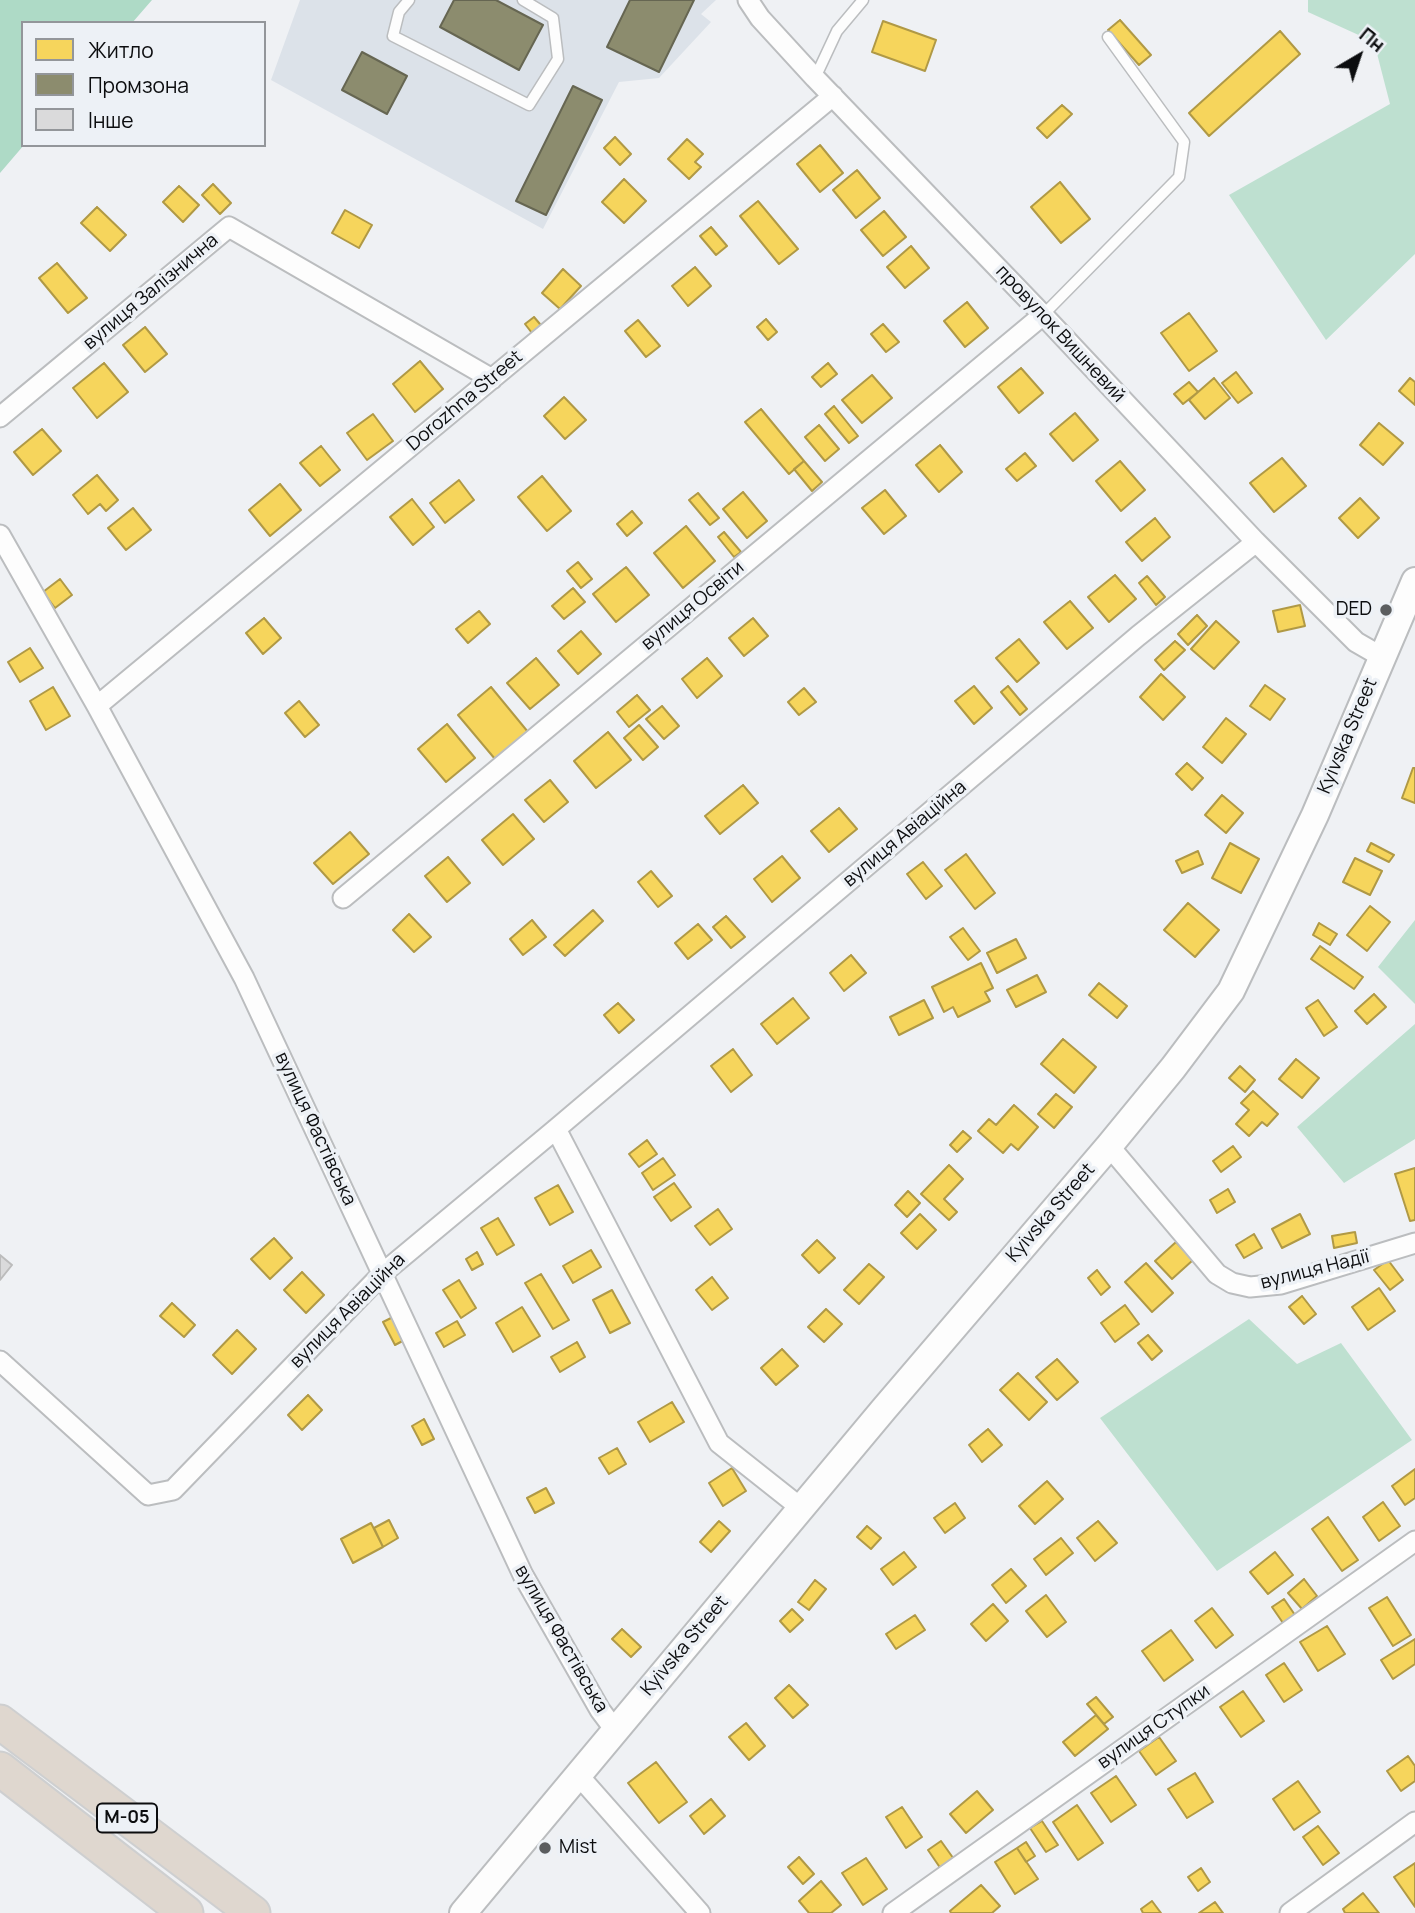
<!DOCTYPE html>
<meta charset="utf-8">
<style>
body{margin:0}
#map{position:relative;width:1415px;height:1913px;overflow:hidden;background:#eff1f4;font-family:Manrope,sans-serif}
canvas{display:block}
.legend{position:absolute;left:21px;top:21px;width:245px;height:126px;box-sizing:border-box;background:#edf1f6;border:2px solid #93969a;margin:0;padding:9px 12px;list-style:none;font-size:21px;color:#0c0d0f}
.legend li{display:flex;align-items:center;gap:14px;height:35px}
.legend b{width:35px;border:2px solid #93969a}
.north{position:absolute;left:1324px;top:21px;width:70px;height:70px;-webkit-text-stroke:5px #edf1f6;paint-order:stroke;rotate:39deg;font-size:19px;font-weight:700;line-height:28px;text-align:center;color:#0c0d0f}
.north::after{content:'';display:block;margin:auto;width:24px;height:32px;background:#0c0d0f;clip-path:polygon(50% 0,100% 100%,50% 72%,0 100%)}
</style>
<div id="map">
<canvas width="1415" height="1913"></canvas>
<ul class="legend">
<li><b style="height:19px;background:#f6d55c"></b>Житло</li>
<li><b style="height:19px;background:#8c8c6e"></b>Промзона</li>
<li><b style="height:19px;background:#dadadb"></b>Інше</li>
</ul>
<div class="north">Пн</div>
</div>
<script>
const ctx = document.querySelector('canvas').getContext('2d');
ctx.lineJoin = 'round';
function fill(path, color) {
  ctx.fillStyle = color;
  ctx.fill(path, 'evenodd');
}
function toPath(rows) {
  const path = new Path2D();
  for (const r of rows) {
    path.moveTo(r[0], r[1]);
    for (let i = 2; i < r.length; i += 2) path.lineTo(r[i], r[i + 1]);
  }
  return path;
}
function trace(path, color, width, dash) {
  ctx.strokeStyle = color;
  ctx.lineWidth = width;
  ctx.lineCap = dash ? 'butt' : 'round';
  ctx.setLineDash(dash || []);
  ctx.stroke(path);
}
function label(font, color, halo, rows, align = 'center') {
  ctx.font = font + ' Manrope,sans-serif';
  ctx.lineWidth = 7;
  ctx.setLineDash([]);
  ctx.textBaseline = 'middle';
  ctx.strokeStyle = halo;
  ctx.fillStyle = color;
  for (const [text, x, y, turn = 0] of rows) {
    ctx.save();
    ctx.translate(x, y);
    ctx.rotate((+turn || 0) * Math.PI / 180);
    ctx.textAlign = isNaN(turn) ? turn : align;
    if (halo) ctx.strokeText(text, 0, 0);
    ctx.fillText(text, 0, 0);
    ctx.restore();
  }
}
fill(toPath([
 [300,0,716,0,701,14,711,22,659,78,619,82,543,229,271,80]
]), '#dce2e9');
fill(toPath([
 [1308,0,1415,0,1415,254,1326,340,1229,195,1390,104,1374,42,1308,12],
 [1415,920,1415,1004,1378,967],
 [1415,1024,1415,1139,1344,1183,1297,1127],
 [1249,1319,1297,1364,1341,1343,1412,1440,1217,1571,1100,1418]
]), '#bee0d0');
fill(toPath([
 [0,0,152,0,132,23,23,23,24,145,0,173]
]), '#aedac6');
const homes = toPath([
 [1120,20,1151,55,1139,65,1108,30,1120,20],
 [883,21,936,40,925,71,872,52,883,21],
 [1280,31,1300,54,1209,136,1189,113,1280,31],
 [1062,105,1072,114,1047,138,1037,128,1062,105],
 [615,137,631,154,620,165,604,148,615,137],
 [687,139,703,154,695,162,701,167,689,179,668,159,687,139],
 [820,145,843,173,820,192,797,164,820,145],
 [857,170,880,198,856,218,833,190,857,170],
 [624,179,646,201,624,223,602,202,624,179],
 [1060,182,1090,219,1061,243,1031,207,1060,182],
 [213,184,231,203,220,214,202,195,213,184],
 [179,186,199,205,183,222,163,202,179,186],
 [758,201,798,249,779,264,740,216,758,201],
 [97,207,126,235,110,251,81,223,97,207],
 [345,210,372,225,359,248,332,233,345,210],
 [884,211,906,237,883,256,861,230,884,211],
 [711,227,727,246,716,255,700,236,711,227],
 [911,246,929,268,905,288,887,267,911,246],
 [57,263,87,298,68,313,39,278,57,263],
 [695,267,711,286,688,306,672,286,695,267],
 [563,269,581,286,560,309,542,293,563,269],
 [967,302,988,328,965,347,944,321,967,302],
 [1189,313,1217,351,1189,371,1161,333,1189,313],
 [534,317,545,330,535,337,525,324,534,317],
 [766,319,777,332,768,340,757,327,766,319],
 [638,320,660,346,646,357,625,331,638,320],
 [883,324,899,342,886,352,871,334,883,324],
 [145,327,167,354,145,372,123,345,145,327],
 [420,361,443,389,415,412,393,384,420,361],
 [104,363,128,392,97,418,73,388,104,363],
 [828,363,837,374,821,387,812,377,828,363],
 [1021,368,1043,393,1019,413,998,387,1021,368],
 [1236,372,1252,393,1238,403,1222,383,1236,372],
 [872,375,892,398,862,423,842,400,872,375],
 [1214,378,1230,398,1205,419,1189,400,1214,378],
 [1410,378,1415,382,1415,405,1399,391,1410,378],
 [1189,382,1198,392,1183,404,1174,394,1189,382],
 [564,397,586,420,565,439,544,416,564,397],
 [834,406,858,436,849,443,825,414,834,406],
 [761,409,804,461,789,474,745,422,761,409],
 [1075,413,1098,440,1073,461,1050,434,1075,413],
 [373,414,393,441,367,460,347,433,373,414],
 [1379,423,1403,443,1383,465,1360,445,1379,423],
 [819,425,839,449,825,461,805,437,819,425],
 [42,429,61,451,33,475,14,452,42,429],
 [940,445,962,472,939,492,916,465,940,445],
 [321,446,340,470,320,486,300,463,321,446],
 [1025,453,1036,466,1017,481,1006,469,1025,453],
 [1282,458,1306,486,1274,512,1250,483,1282,458],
 [804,461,822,482,812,491,794,469,804,461],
 [1120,461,1145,490,1121,511,1096,481,1120,461],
 [97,475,118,500,106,511,100,504,88,514,73,495,97,475],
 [542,476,571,511,547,531,518,497,542,476],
 [459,480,474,500,445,523,430,503,459,480],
 [280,484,301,510,270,536,249,510,280,484],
 [885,490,906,516,884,534,862,508,885,490],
 [743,492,767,521,747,538,723,509,743,492],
 [698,493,719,518,710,525,689,500,698,493],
 [1360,498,1379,518,1358,538,1339,518,1360,498],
 [412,499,434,527,413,545,390,517,412,499],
 [133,508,151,530,126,550,108,528,133,508],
 [632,511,642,523,627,536,617,524,632,511],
 [1155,518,1170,537,1142,561,1126,542,1155,518],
 [686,526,715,561,683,588,654,553,686,526],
 [724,532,741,552,734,557,718,537,724,532],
 [578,562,592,579,581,588,567,571,578,562],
 [626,567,649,595,616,622,593,594,626,567],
 [1115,575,1136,599,1109,622,1088,597,1115,575],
 [1147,576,1165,597,1156,605,1139,583,1147,576],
 [60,579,72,595,55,608,43,592,60,579],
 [573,588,585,602,564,619,552,606,573,588],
 [1070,601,1093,628,1067,649,1044,622,1070,601],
 [1300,605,1305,626,1278,632,1273,611,1300,605],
 [479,611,490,624,468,643,456,629,479,611],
 [1197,615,1207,626,1188,645,1178,634,1197,615],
 [264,618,281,638,263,654,246,633,264,618],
 [753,618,768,636,744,656,729,638,753,618],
 [1216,621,1239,642,1214,669,1191,649,1216,621],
 [581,631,601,654,578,674,558,651,581,631],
 [1019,639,1039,663,1017,682,996,658,1019,639],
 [1175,641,1185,650,1164,670,1155,660,1175,641],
 [30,648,43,668,20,682,8,662,30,648],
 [536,658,559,685,530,709,507,683,536,658],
 [707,658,722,676,697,698,682,679,707,658],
 [1161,674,1185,697,1163,720,1140,697,1161,674],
 [1265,685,1285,699,1270,720,1250,706,1265,685],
 [974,686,992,708,974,724,955,701,974,686],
 [1008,686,1027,709,1020,715,1001,692,1008,686],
 [53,687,70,716,46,730,30,701,53,687],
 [491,687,528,732,495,759,458,715,491,687],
 [804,688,816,702,799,715,788,702,804,688],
 [637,695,650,710,629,727,617,712,637,695],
 [299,701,319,725,305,737,285,713,299,701],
 [662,706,679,726,664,739,646,719,662,706],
 [1226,718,1246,734,1222,763,1203,747,1226,718],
 [447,724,475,758,446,782,418,749,447,724],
 [639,725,658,747,643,760,624,738,639,725],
 [608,732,631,760,596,788,574,761,608,732],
 [1187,763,1203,778,1192,790,1176,774,1187,763],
 [1413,768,1415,768,1415,803,1402,798,1413,768],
 [550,780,568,802,544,822,525,800,550,780],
 [743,785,758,803,720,834,705,816,743,785],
 [1222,795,1243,813,1226,833,1205,815,1222,795],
 [839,808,857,829,829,852,811,831,839,808],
 [513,814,534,839,503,865,482,840,513,814],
 [350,832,369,854,333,884,314,863,350,832],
 [1230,843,1259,859,1241,893,1212,878,1230,843],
 [1371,843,1394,855,1389,862,1367,851,1371,843],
 [1198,851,1203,864,1182,873,1176,861,1198,851],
 [966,854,995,893,975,909,945,870,966,854],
 [782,856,800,878,772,902,754,879,782,856],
 [448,857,470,883,447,902,425,876,448,857],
 [1355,858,1382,871,1370,895,1343,882,1355,858],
 [923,862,942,886,926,899,907,874,923,862],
 [651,871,672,896,658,907,638,882,651,871],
 [1188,903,1219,930,1195,957,1164,930,1188,903],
 [1370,906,1390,922,1367,951,1347,935,1370,906],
 [593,910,603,921,565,956,554,945,593,910],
 [409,914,431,937,414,952,393,930,409,914],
 [726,916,745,937,731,948,713,927,726,916],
 [532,920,546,937,523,955,510,939,532,920],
 [1319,923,1337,934,1330,945,1313,935,1319,923],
 [698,924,712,940,688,959,675,943,698,924],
 [963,928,980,951,968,960,950,937,963,928],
 [1016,939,1026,958,997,973,987,953,1016,939],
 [1320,946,1363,977,1354,989,1311,959,1320,946],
 [851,955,866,973,844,991,830,973,851,955],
 [981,963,993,988,985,992,990,1001,958,1017,953,1007,944,1012,932,987,981,963],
 [1037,975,1046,992,1016,1007,1007,990,1037,975],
 [1099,983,1127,1006,1117,1018,1089,995,1099,983],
 [1374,994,1386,1007,1367,1024,1355,1011,1374,994],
 [793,998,809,1018,777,1044,761,1024,793,998],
 [924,1000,933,1018,899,1035,890,1017,924,1000],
 [1318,1000,1337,1027,1324,1036,1306,1008,1318,1000],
 [618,1003,634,1020,619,1033,604,1015,618,1003],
 [1063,1039,1096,1067,1074,1093,1041,1064,1063,1039],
 [733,1049,752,1075,731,1092,711,1066,733,1049],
 [1296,1059,1319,1078,1302,1098,1279,1079,1296,1059],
 [1240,1066,1255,1080,1245,1092,1229,1078,1240,1066],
 [1253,1091,1278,1114,1267,1126,1262,1122,1249,1136,1236,1124,1249,1110,1241,1103,1253,1091],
 [1056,1094,1072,1107,1054,1128,1038,1114,1056,1094],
 [1014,1105,1038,1127,1018,1150,1011,1144,1003,1153,978,1131,989,1119,996,1125,1014,1105],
 [963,1131,971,1138,957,1152,950,1145,963,1131],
 [647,1140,657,1154,639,1167,629,1154,647,1140],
 [1233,1146,1241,1157,1221,1172,1213,1161,1233,1146],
 [663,1158,675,1175,653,1190,642,1173,663,1158],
 [949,1165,963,1179,944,1199,957,1212,949,1220,921,1194,949,1165],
 [1415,1168,1415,1220,1410,1221,1395,1174,1415,1168],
 [674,1183,691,1207,671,1221,654,1197,674,1183],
 [558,1185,573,1212,550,1225,535,1198,558,1185],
 [1228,1189,1235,1202,1217,1213,1210,1200,1228,1189],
 [908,1191,920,1203,907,1217,895,1205,908,1191],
 [718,1209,732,1229,710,1245,695,1226,718,1209],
 [920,1214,936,1230,917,1249,901,1233,920,1214],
 [1300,1214,1310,1234,1282,1248,1272,1229,1300,1214],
 [498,1218,514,1245,497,1255,481,1228,498,1218],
 [1355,1232,1357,1243,1334,1248,1332,1236,1355,1232],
 [1254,1234,1262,1248,1244,1258,1236,1245,1254,1234],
 [274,1238,292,1258,270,1279,251,1259,274,1238],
 [817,1240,835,1258,819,1273,802,1255,817,1240],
 [1176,1242,1193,1260,1172,1279,1155,1261,1176,1242],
 [591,1250,601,1267,573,1283,563,1266,591,1250],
 [477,1252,483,1264,472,1270,466,1259,477,1252],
 [1388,1260,1403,1280,1390,1290,1374,1270,1388,1260],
 [1146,1263,1173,1293,1152,1312,1125,1282,1146,1263],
 [869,1264,884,1277,859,1304,844,1290,869,1264],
 [1097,1270,1110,1287,1101,1295,1088,1278,1097,1270],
 [302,1272,324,1295,306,1313,284,1290,302,1272],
 [541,1274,569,1320,553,1329,525,1283,541,1274],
 [712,1277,728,1298,712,1310,696,1290,712,1277],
 [459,1280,476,1308,461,1318,443,1290,459,1280],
 [1379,1288,1395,1311,1368,1330,1352,1307,1379,1288],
 [612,1290,630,1323,610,1333,593,1300,612,1290],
 [1302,1296,1316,1314,1304,1324,1289,1307,1302,1296],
 [172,1303,195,1325,184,1337,160,1316,172,1303],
 [1125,1305,1139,1324,1115,1342,1101,1323,1125,1305],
 [522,1307,540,1336,513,1352,496,1323,522,1307],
 [826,1309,842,1324,824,1342,808,1327,826,1309],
 [399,1314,412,1336,395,1345,383,1322,399,1314],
 [457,1321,465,1335,444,1347,436,1333,457,1321],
 [237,1330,256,1349,232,1374,213,1355,237,1330],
 [1148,1335,1162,1351,1152,1360,1138,1343,1148,1335],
 [577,1342,585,1357,560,1372,551,1357,577,1342],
 [782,1349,798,1366,776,1385,761,1368,782,1349],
 [1057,1359,1078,1382,1057,1400,1036,1377,1057,1359],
 [1018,1373,1047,1402,1029,1420,1000,1390,1018,1373],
 [308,1395,322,1410,302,1430,288,1415,308,1395],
 [672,1402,684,1422,650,1442,638,1422,672,1402],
 [424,1419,434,1439,422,1445,412,1426,424,1419],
 [988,1429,1002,1445,982,1462,969,1445,988,1429],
 [617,1448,626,1464,609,1474,599,1458,617,1448],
 [732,1468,746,1491,723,1506,709,1483,732,1468],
 [1415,1469,1415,1498,1405,1505,1392,1486,1415,1469],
 [1047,1481,1063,1499,1035,1524,1019,1506,1047,1481],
 [546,1488,554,1503,535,1513,527,1498,546,1488],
 [1383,1502,1400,1526,1379,1541,1363,1517,1383,1502],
 [955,1503,965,1518,945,1533,934,1518,955,1503],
 [1328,1517,1358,1560,1342,1571,1312,1529,1328,1517],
 [389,1520,398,1538,383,1547,374,1528,389,1520],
 [719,1521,730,1531,711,1552,700,1542,719,1521],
 [1098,1521,1117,1543,1095,1561,1077,1538,1098,1521],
 [371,1523,383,1547,353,1563,341,1539,371,1523],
 [867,1526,881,1538,871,1549,857,1537,867,1526],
 [1061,1538,1073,1553,1046,1575,1034,1559,1061,1538],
 [904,1552,916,1567,893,1585,881,1569,904,1552],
 [1275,1552,1293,1575,1268,1594,1250,1572,1275,1552],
 [1011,1569,1026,1586,1006,1603,992,1585,1011,1569],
 [1304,1579,1317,1596,1302,1609,1288,1593,1304,1579],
 [815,1580,826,1589,809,1610,798,1602,815,1580],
 [1046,1595,1066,1622,1047,1637,1026,1611,1046,1595],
 [1387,1597,1411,1635,1393,1646,1369,1608,1387,1597],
 [1284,1599,1295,1615,1283,1623,1272,1607,1284,1599],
 [993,1604,1008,1621,986,1641,971,1624,993,1604],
 [1212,1608,1233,1635,1216,1648,1195,1621,1212,1608],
 [792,1609,803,1620,790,1632,780,1621,792,1609],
 [915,1615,925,1630,896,1649,886,1634,915,1615],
 [1327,1626,1345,1654,1318,1671,1300,1642,1327,1626],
 [622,1629,641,1647,631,1657,612,1639,622,1629],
 [1171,1630,1193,1660,1164,1681,1142,1651,1171,1630],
 [1415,1639,1415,1664,1393,1679,1381,1660,1415,1639],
 [1284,1663,1302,1690,1284,1702,1266,1675,1284,1663],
 [789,1685,808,1705,793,1718,775,1698,789,1685],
 [1243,1691,1264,1721,1241,1737,1220,1707,1243,1691],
 [1096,1697,1113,1717,1104,1724,1087,1704,1096,1697],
 [1096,1715,1108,1729,1075,1756,1063,1742,1096,1715],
 [746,1723,765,1746,749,1760,729,1737,746,1723],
 [1159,1737,1176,1761,1156,1775,1139,1751,1159,1737],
 [1408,1756,1415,1766,1415,1781,1401,1791,1387,1771,1408,1756],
 [656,1762,687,1802,659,1823,628,1783,656,1762],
 [1195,1773,1213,1802,1187,1818,1168,1789,1195,1773],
 [1116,1776,1136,1805,1111,1822,1091,1793,1116,1776],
 [1298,1781,1320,1812,1294,1830,1273,1799,1298,1781],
 [977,1791,993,1810,966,1833,950,1814,977,1791],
 [711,1799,725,1816,704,1834,690,1816,711,1799],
 [1077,1805,1103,1843,1078,1860,1053,1822,1077,1805],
 [902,1807,922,1837,906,1848,886,1817,902,1807],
 [1042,1821,1058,1845,1046,1852,1030,1828,1042,1821],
 [1318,1826,1339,1853,1323,1865,1303,1837,1318,1826],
 [941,1841,956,1862,943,1872,928,1850,941,1841],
 [1026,1842,1035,1856,1026,1862,1017,1848,1026,1842],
 [1017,1848,1038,1879,1015,1894,995,1862,1017,1848],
 [799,1857,814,1874,803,1884,788,1867,799,1857],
 [866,1858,887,1889,863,1905,842,1873,866,1858],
 [1415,1863,1415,1907,1394,1877,1415,1863],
 [1201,1868,1210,1882,1198,1891,1188,1877,1201,1868],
 [821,1881,841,1905,831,1913,809,1913,799,1901,821,1881],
 [981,1885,1000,1906,992,1913,951,1913,950,1911,981,1885],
 [1363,1893,1379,1913,1345,1913,1343,1909,1363,1893],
 [1152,1901,1161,1913,1143,1913,1141,1909,1152,1901],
 [1215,1902,1223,1913,1199,1913,1215,1902]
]);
fill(homes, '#f6d55c');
trace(homes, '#b09945', 2);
const industry = toPath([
 [454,0,496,0,543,25,519,70,440,27,454,0],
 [630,0,694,0,659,72,607,47,630,0],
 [362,52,407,76,387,114,342,90,362,52],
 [573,86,602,100,546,215,516,201,573,86]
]);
fill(industry, '#8c8c6e');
trace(industry, '#666652', 2);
const building = toPath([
 [0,1255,12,1265,0,1280,0,1255]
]);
fill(building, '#dadadb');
trace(building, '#bcbcbc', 2);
const lane = toPath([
 [409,0,399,12,393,36,529,105,558,59,553,18,523,0],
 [815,78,837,31,863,0],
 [1043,315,1179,177,1184,142,1108,37]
]);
const street = toPath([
 [748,0,760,18,815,78,1043,315,1256,542,1356,642,1382,657],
 [0,417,229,227,492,379],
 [0,535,97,706,244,978,523,1575,600,1710,615,1730],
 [97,706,833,96],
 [343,898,1043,315],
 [556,1129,719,1443,801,1508],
 [1109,1146,1217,1274,1232,1283,1250,1287,1281,1284,1415,1243],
 [0,1361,148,1495,173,1490,383,1273,556,1129,1138,636,1256,542],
 [579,1776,700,1913],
 [893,1913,1415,1541],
 [1290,1913,1415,1822]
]);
const secondary = toPath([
 [463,1913,884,1409,1109,1146,1173,1068,1231,991,1315,815,1415,581]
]);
const highway = toPath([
 [0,1722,253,1913],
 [0,1769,186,1913]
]);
trace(lane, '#bbbdbf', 13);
trace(street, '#bbbdbf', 23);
trace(secondary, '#bbbdbf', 30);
trace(highway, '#cecfd0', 37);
trace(lane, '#fdfdfd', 10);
trace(street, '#fdfdfd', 19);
trace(secondary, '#fdfdfd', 26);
trace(highway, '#dfd7cf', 33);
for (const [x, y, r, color] of [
 [1386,610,7,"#5b5d5f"],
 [545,1848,7,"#5b5d5f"]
]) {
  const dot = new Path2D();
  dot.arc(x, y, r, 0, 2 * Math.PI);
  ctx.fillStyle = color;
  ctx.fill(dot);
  trace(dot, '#edf1f6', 2.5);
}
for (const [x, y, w] of [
 [127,1818,60]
]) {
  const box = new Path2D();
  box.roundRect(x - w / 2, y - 14.5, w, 29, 5);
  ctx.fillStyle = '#edf1f6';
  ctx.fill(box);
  trace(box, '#0c0d0f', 2);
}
label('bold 18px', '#0c0d0f', null, [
 ["М-05",127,1818]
]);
label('19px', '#0c0d0f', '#edf1f6', [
 ["вулиця Залізнична",151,292,-40],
 ["провулок Вишневий",1060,334,47],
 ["Dorozhna Street",465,401,-40],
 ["вулиця Освіти",693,606,-40],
 ["Kyivska Street",1348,736,-67],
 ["вулиця Авіаційна",905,834,-40],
 ["вулиця Фастівська",315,1129,65],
 ["Kyivska Street",1051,1213,-49],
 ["вулиця Надії",1315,1270,-14],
 ["вулиця Авіаційна",348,1311,-45],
 ["вулиця Фастівська",561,1639,60],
 ["Kyivska Street",685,1646,-50],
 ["вулиця Ступки",1154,1727,-35]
]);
label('19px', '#0c0d0f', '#edf1f6', [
 ["DED",1372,610],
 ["Mist",559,1848,"left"]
], 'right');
</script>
